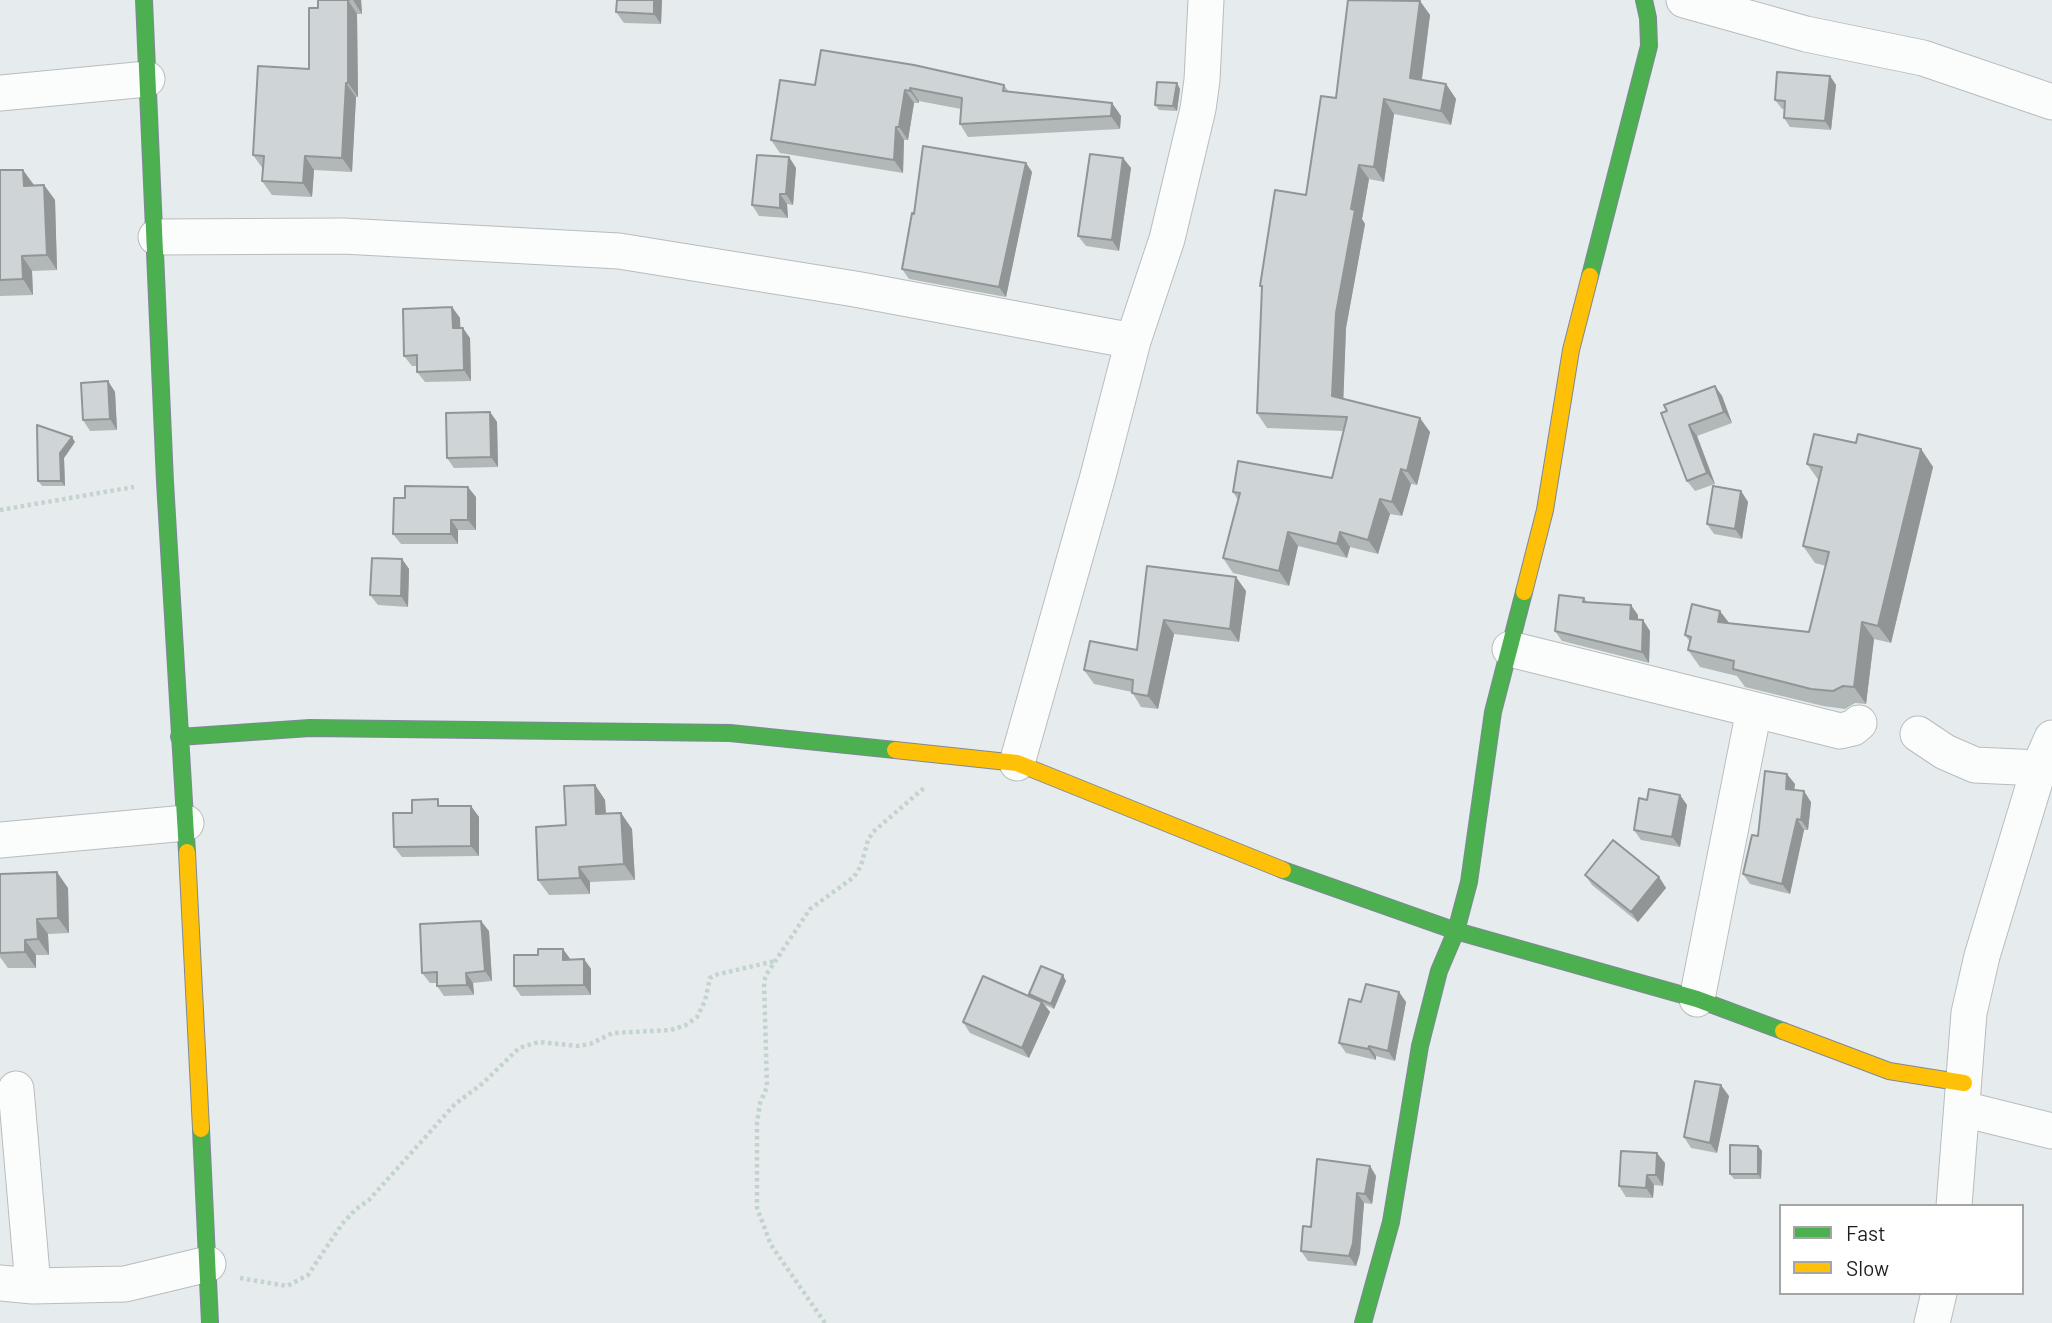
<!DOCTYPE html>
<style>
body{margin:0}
#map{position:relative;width:2052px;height:1323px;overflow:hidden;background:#e6eced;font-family:Barlow,sans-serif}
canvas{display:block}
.legend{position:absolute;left:1779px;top:1204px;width:245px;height:91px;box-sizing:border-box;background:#fff;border:2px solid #a5a5a5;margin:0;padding:9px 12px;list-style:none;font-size:21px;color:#1e1e1e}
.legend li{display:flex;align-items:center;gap:14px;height:35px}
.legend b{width:35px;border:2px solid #a5a5a5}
</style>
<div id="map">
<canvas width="2052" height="1323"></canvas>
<ul class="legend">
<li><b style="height:9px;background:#4caf50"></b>Fast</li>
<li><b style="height:9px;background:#ffc107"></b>Slow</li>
</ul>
</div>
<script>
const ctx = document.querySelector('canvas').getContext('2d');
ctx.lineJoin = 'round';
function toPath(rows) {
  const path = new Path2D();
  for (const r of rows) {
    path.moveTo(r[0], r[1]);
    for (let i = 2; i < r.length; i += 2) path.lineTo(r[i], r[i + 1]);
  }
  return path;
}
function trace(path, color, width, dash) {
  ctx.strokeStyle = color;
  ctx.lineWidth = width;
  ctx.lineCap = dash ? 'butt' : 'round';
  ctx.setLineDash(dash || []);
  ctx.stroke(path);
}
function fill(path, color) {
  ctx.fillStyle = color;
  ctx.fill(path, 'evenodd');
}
const street = toPath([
 [1684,0,1806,34,1923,58,2052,102],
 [0,93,147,79],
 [156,237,343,236,619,251,855,289,1133,341],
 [1510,649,1840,731,1853,728,1859,723],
 [1918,734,1945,752,1975,765,2039,768],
 [1017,763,1098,476,1133,341,1167,239,1198,109,1202,80,1206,0],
 [0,840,186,823],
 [1697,999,1754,710],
 [16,1089,33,1286],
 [1963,1109,2052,1131],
 [1954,1206,1969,1013,1982,956,2039,768,2052,738],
 [0,1283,33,1286,125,1284,208,1264],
 [1932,1323,1939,1293]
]);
const fast = toPath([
 [144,0,165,482,187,852],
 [1590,276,1649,46,1648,18,1644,0],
 [179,737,310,728,730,733,895,750],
 [1283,870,1456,931,1697,999,1783,1031],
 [201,1129,210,1323],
 [1363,1323,1391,1222,1420,1046,1439,971,1456,931,1469,882,1493,712,1524,592]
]);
const slow = toPath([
 [1524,592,1545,510,1571,350,1590,276],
 [895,750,1017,763,1283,870],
 [187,852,201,1129],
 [1783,1031,1889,1071,1964,1083]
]);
trace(street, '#b9bcbd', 37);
trace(fast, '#7e8898', 18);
trace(slow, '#7e8898', 18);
trace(toPath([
 [0,510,134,487],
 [240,1278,287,1286,308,1275,342,1224,356,1209,369,1200,455,1104,483,1083,519,1048,539,1042,578,1046,590,1044,613,1033,671,1030,686,1025,697,1017,705,1001,710,978,715,975,775,961],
 [825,1323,771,1245,757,1208,757,1123,760,1103,767,1087,764,982,766,975,810,909,854,877,861,866,868,840,873,832,925,787]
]), '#c3d3cd', 4.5, [3.5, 3.5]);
trace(street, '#fbfcfc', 35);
trace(fast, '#4caf50', 16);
trace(slow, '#ffc107', 16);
fill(toPath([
 [318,0,361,0,362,14,357,14,358,97,356,97,352,172,314,170,312,197,272,195,262,181,263,169,253,155,309,69,318,8],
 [617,0,662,0,661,24,624,23,616,12],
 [1420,1,1430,15,1422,80,1446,84,1456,99,1451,125,1394,114,1384,182,1369,179,1362,219,1365,224,1346,328,1343,398,1430,432,1417,485,1411,484,1402,516,1390,514,1378,554,1350,547,1347,558,1298,546,1289,586,1233,573,1223,558,1238,500,1233,492,1332,478,1344,431,1267,428,1257,413,1262,289,1260,286,1306,195,1336,98],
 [1830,76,1836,85,1831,130,1790,127,1784,118,1784,109,1782,109,1775,100],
 [815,85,1004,85,1009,92,1112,103,1121,116,1120,129,968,137,960,124,961,109,919,101,919,103,914,103,908,140,904,140,903,173,780,153,771,140],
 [1180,89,1177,111,1159,110,1155,105],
 [789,157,796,168,793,205,787,204,788,218,759,216,752,205],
 [1123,158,1131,168,1119,251,1086,246,1078,236],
 [1026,163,1032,172,1006,297,909,279,902,269,914,214],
 [0,170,34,185,44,185,55,200,57,270,32,271,33,295,0,296],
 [452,307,460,318,460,328,470,338,471,381,425,382,417,372,417,366,412,366,404,356],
 [108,381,115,392,117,430,90,431,83,420],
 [1715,386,1722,396,1732,423,1697,436,1715,484,1695,491,1687,481,1667,411],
 [490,412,497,422,498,467,454,468,447,458],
 [75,442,64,458,65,486,42,486,38,481],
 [1856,443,1921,449,1933,467,1891,643,1874,639,1866,704,1855,703,1845,709,1823,706,1745,687,1737,676,1700,667,1688,650,1690,642,1685,635,1729,623,1809,632,1826,566,1815,563,1803,546,1819,481,1807,464],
 [1741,491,1748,502,1742,539,1714,534,1707,524],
 [476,497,476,530,458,530,458,544,401,544,393,534,405,498],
 [402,559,409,569,408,607,378,605,370,595],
 [1147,566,1246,591,1239,642,1174,634,1158,709,1141,707,1132,692,1094,684,1084,670,1137,650],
 [1584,598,1587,602,1638,615,1638,620,1650,631,1649,663,1562,641,1555,631],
 [1795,784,1794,790,1811,802,1808,830,1804,830,1790,894,1750,884,1743,874,1758,836],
 [595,785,605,800,606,814,621,813,632,829,635,880,590,882,590,894,549,895,538,880,566,825],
 [1680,795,1687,805,1680,847,1641,840,1634,830,1647,800],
 [443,806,471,806,479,817,479,856,402,857,394,847,412,813],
 [0,874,68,888,69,933,48,934,49,955,36,955,36,968,8,968,0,957],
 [1585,875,1659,877,1666,888,1638,922,1592,885],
 [489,931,492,981,473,983,474,995,444,996,437,986,437,983,430,983,422,973],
 [570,959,584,959,591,969,591,995,521,996,514,986],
 [1066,981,1054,1009,1045,1005,1050,1012,1029,1058,970,1033,963,1022,1030,997,1029,994],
 [1399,992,1406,1002,1395,1061,1376,1056,1376,1060,1346,1053,1339,1043,1361,1002],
 [1729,1096,1717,1153,1691,1148,1684,1137],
 [1758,1146,1762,1151,1761,1179,1734,1179,1730,1174],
 [1665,1163,1663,1186,1654,1185,1653,1198,1626,1197,1619,1186],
 [1370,1166,1376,1176,1372,1204,1364,1203,1360,1253,1356,1266,1308,1261,1301,1251,1311,1227]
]), '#b2b7b8');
fill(toPath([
 [348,0,357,14,358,97,348,83],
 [353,0,361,0,362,14],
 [654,0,662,0,661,24,654,14],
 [1420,1,1430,15,1420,92,1410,78],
 [1830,76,1836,85,1831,130,1825,121],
 [346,83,356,97,352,172,342,158],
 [1177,83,1180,89,1177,111,1173,106],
 [1446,84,1456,99,1451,125,1441,111],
 [910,88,919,101,919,103,910,91],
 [905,90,914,103,908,140,899,127],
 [1384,99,1394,114,1384,182,1374,167],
 [1112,103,1121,116,1120,129,1111,116],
 [896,127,904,140,903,173,894,160],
 [305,156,314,170,312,197,303,183],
 [789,157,796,168,793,205,786,194],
 [1123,158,1131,168,1119,251,1112,240],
 [1026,163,1032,172,1006,297,999,287],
 [1359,165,1369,179,1362,219,1365,224,1346,328,1343,410,1332,396,1336,313,1351,209],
 [23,170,34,185,24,186],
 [44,185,55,200,57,270,47,255],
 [780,194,787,204,788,218,780,208],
 [22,256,32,271,33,295,23,279],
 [452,307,460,318,461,339,453,328],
 [463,328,470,338,471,381,464,370],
 [108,381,115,392,117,430,110,419],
 [1715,386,1722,396,1732,423,1724,412],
 [490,412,497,422,498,467,491,457],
 [1420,418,1430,432,1417,485,1407,471],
 [1689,425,1697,436,1715,484,1707,473],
 [72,437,75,442,64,458,65,486,61,481,60,453],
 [1921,449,1933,467,1891,643,1878,626],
 [1401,469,1411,484,1402,516,1392,502],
 [468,487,476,497,476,530,468,520],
 [1741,491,1748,502,1742,539,1735,529],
 [1380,499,1390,514,1378,554,1368,540],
 [451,520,458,530,458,544,451,534],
 [1288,532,1298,546,1289,586,1279,571],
 [1340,532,1350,547,1347,558,1337,544],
 [402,559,409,569,408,607,401,596],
 [1236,577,1246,591,1239,642,1230,629],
 [1631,605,1638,615,1637,630,1630,619],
 [1720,611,1733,628,1718,622],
 [1164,620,1174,634,1158,709,1148,696],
 [1643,620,1650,631,1649,663,1642,652],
 [1862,622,1874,639,1866,704,1854,687],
 [1787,774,1795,784,1793,800,1786,789],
 [595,785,605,800,607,830,596,814],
 [1804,791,1811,802,1808,830,1801,820],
 [1680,795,1687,805,1680,847,1672,837],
 [471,806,479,817,479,856,471,846],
 [621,813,632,829,635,880,624,864],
 [1797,819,1804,830,1790,894,1782,884],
 [579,867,590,882,590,894,580,878],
 [57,872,68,888,69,933,58,918],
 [1659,877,1666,888,1638,922,1631,912],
 [37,919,48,934,49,955,38,939],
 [481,921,489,931,492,981,485,971],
 [25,940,36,955,36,968,25,952],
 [563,949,571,960,563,960],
 [584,959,591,969,591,995,584,985],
 [466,973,473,983,474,995,467,985],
 [1063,975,1066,981,1054,1009,1051,1004],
 [1399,992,1406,1002,1395,1061,1388,1051],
 [1042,1002,1050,1012,1029,1058,1022,1048],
 [1369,1046,1376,1056,1376,1060,1368,1049],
 [1721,1085,1729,1096,1717,1153,1710,1143],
 [1758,1146,1762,1151,1761,1179,1758,1174],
 [1657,1153,1665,1163,1663,1186,1656,1175],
 [1370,1166,1376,1176,1372,1204,1365,1194],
 [1647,1175,1654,1185,1653,1198,1646,1188],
 [1357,1193,1364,1203,1360,1253,1356,1266,1349,1256]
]), '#919596');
const building = toPath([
 [318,0,349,0,348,0,348,83,346,83,342,158,305,156,303,183,262,181,264,156,253,155,258,66,309,69,309,8,318,8,318,0],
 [617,0,654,0,654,14,616,12,617,0],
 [1348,0,1420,1,1410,78,1446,84,1441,111,1384,99,1374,167,1359,165,1351,209,1355,210,1336,313,1332,396,1420,418,1407,471,1401,469,1392,502,1380,499,1368,540,1340,532,1337,544,1288,532,1279,571,1223,558,1240,493,1233,492,1238,461,1332,478,1347,417,1257,413,1262,286,1260,286,1275,190,1306,195,1321,96,1336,98,1348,0],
 [821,50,914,65,1004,85,1003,91,1112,103,1111,116,960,124,962,98,910,88,910,91,905,90,899,127,896,127,894,160,771,140,780,80,815,85,821,50],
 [1777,72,1830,76,1825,121,1784,118,1785,101,1775,100,1777,72],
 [1157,82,1177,83,1173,106,1155,105,1157,82],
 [923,146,1026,163,999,287,902,269,912,213,914,214,923,146],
 [1090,154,1123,158,1112,240,1078,236,1090,154],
 [757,155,789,157,786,194,780,194,780,208,752,205,757,155],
 [0,170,23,170,24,186,44,185,47,255,22,256,23,279,0,280,0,170],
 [452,307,453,328,463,328,464,370,417,372,417,355,404,356,403,309,452,307],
 [108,381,110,419,83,420,81,383,108,381],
 [1715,386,1724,412,1689,425,1707,473,1687,481,1661,413,1667,411,1664,405,1715,386],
 [490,412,491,457,447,458,446,413,490,412],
 [37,425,72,437,60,453,61,481,38,481,37,425],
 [1814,434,1856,443,1858,434,1921,449,1878,626,1862,622,1854,687,1843,686,1833,691,1811,689,1733,669,1734,661,1688,650,1691,637,1685,635,1692,604,1720,611,1718,622,1809,632,1829,552,1803,546,1822,467,1807,464,1814,434],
 [405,486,468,487,468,520,451,520,451,534,393,534,394,498,405,498,405,486],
 [1713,486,1741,491,1735,529,1707,524,1713,486],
 [372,558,402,559,401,596,370,595,372,558],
 [1147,566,1236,577,1230,629,1164,620,1148,696,1132,693,1133,680,1084,670,1090,641,1137,650,1147,566],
 [1559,595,1584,598,1583,602,1631,605,1630,619,1643,620,1642,652,1555,631,1559,595],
 [1765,771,1787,774,1786,789,1804,791,1801,820,1797,819,1782,884,1743,874,1752,835,1758,836,1765,771],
 [595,785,596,814,621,813,624,864,579,867,580,878,538,880,536,827,566,825,564,786,595,785],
 [1649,789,1680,795,1672,837,1634,830,1639,798,1647,800,1649,789],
 [438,799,438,806,471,806,471,846,394,847,393,813,412,813,412,800,438,799],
 [1613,840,1659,877,1631,912,1585,875,1613,840],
 [57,872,58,918,37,919,38,939,25,940,25,952,0,953,0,874,57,872],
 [481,921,485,971,466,973,467,985,437,986,437,972,422,973,420,924,481,921],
 [538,949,563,949,563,960,584,959,584,985,514,986,514,955,538,955,538,949],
 [1041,966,1063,975,1051,1004,1029,994,1041,966],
 [983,976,1042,1002,1022,1048,963,1022,983,976],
 [1366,984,1399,992,1388,1051,1369,1046,1368,1049,1339,1043,1349,999,1361,1002,1366,984],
 [1695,1081,1721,1085,1710,1143,1684,1137,1695,1081],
 [1730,1145,1758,1146,1758,1174,1730,1174,1730,1145],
 [1621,1151,1657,1153,1656,1175,1647,1175,1646,1188,1619,1186,1621,1151],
 [1317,1159,1370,1166,1365,1194,1357,1193,1353,1243,1349,1256,1301,1251,1303,1226,1311,1227,1317,1159]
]);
fill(building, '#cfd5d6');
trace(building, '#919596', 2);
</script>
